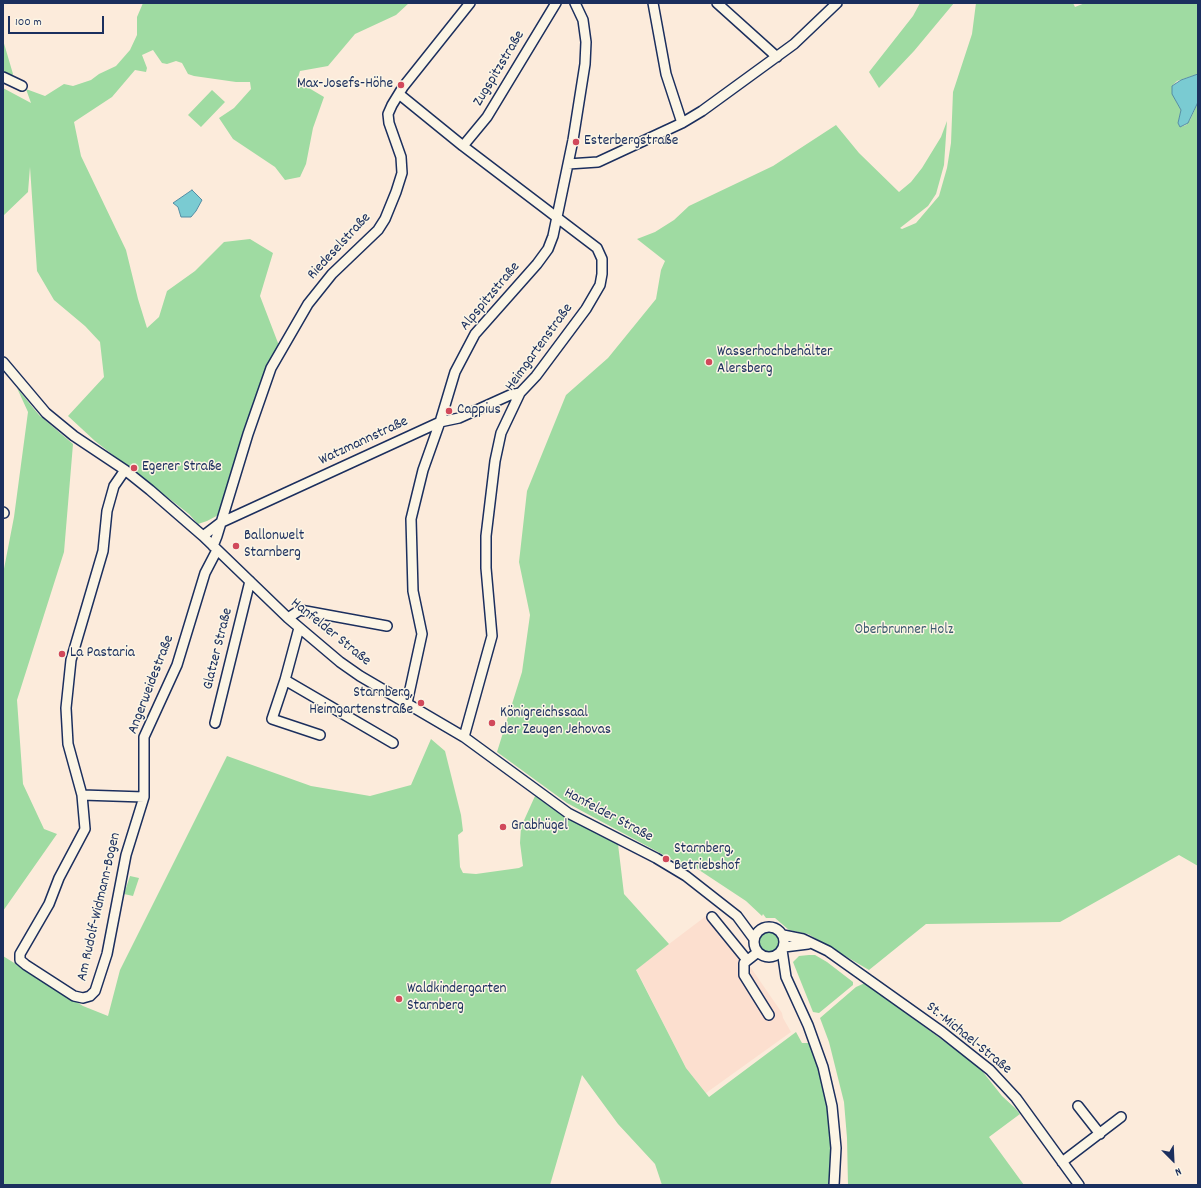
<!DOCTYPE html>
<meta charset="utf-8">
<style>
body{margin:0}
#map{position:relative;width:1201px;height:1188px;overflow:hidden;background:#fcebdb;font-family:Dekko,sans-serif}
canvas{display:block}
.frame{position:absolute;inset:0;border:4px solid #1b2f5e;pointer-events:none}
.north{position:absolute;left:1153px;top:1140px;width:40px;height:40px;-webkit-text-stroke:3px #fcf5e5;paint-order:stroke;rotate:156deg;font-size:11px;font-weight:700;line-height:16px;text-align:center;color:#1b2f5e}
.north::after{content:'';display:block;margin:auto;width:14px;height:18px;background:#1b2f5e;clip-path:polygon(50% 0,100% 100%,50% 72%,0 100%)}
.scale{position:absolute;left:8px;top:16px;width:96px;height:18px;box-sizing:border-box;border:2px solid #1b2f5e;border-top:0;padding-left:5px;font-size:12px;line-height:14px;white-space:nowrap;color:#1b2f5e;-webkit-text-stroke:3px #fcf5e5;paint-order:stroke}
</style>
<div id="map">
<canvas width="1201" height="1188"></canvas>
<div class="frame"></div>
<div class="north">N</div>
<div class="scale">100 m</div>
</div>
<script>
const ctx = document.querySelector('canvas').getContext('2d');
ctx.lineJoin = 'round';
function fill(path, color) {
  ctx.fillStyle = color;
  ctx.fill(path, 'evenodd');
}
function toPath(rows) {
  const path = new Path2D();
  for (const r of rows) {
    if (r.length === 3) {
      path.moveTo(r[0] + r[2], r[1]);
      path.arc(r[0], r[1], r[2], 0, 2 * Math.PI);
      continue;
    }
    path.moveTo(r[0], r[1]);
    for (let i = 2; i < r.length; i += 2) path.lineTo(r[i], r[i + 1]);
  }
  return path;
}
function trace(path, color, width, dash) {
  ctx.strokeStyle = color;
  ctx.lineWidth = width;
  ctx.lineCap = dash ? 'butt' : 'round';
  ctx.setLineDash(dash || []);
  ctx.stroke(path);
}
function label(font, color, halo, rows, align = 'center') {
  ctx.font = font + ' Dekko,sans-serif';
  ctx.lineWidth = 3;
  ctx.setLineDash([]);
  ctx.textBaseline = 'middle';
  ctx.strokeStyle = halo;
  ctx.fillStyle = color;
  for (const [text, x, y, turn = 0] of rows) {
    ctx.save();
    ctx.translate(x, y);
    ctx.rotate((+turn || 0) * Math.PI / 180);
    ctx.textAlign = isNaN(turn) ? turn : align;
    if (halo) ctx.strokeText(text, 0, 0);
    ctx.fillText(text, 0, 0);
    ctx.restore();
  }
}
fill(toPath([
 [710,913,743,951,749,965,782,1013,783,1018,791,1032,706,1093,686,1068,636,969]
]), '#fcdfcf');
fill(toPath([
 [143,3,409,3,396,15,355,34,328,66,300,71,297,81,324,97,313,128,306,164,300,177,285,180,275,167,233,139,219,118,234,108,251,89,250,82,236,82,194,76,188,74,182,63,176,61,167,64,162,63,153,50,142,55,147,68,146,72,135,70,112,97,74,122,81,156,126,250,138,299,147,328,159,317,167,291,195,271,224,242,250,239,273,253,260,296,278,343,283,347,224,512,207,521,198,524,189,514,95,441,68,416,104,377,100,342,85,326,54,300,37,271,30,167,28,192,3,216,3,88,31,103,26,89,45,96,64,84,73,86,91,80,99,74,116,66,130,50,137,35,137,17],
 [920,3,954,3,914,51,879,88,869,72,913,16],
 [976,3,1073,3,1075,7,1085,3,1198,3,1198,74,1177,81,1172,86,1176,101,1181,110,1178,123,1180,127,1186,125,1190,120,1198,102,1198,866,1179,855,1060,922,926,924,869,970,808,934,789,930,775,918,766,918,763,914,762,916,746,901,693,866,675,861,567,803,497,752,522,672,530,615,519,562,527,491,566,395,608,358,656,299,661,270,665,261,637,239,655,232,674,220,689,206,773,166,836,125,859,153,899,192,911,182,922,168,941,137,947,121,944,165,936,194,928,206,900,228,902,229,916,223,939,196,947,168,951,143,953,92,972,34],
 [3,40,13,74,12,76,3,75],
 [212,90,225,102,201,127,188,115],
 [17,388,39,415,73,444,64,552,17,700,23,784,44,829,57,834,3,911,3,574,14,517,28,412],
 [431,739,445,751,461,815,463,831,458,835,460,867,463,873,476,874,519,868,523,866,520,843,521,827,535,796,566,818,618,844,624,894,669,944,636,970,686,1068,709,1097,796,1032,802,1043,811,1043,818,1059,827,1102,831,1132,831,1185,662,1185,655,1164,618,1124,582,1075,550,1185,3,1185,3,956,83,1006,108,1016,120,970,227,756,311,786,370,796,411,785],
 [130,876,139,878,133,896,124,894],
 [769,942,11],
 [809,955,815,955,827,962,853,982,853,985,819,1013,813,1012,793,962,799,956],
 [865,983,979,1067,1002,1096,1015,1108,1020,1114,989,1137,1024,1185,848,1185,847,1138,844,1102,829,1042,820,1018,856,987]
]), '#9fdba2');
const water = toPath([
 [1198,74,1198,102,1188,123,1180,127,1178,123,1181,110,1172,94,1172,86,1181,80,1198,74],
 [192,190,202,200,196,211,191,217,181,217,178,207,173,203,192,190]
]);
fill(water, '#7acbd2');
trace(water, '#548da4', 1);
const minor = toPath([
 [653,3,666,74,682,123],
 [717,3,777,57],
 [3,77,22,86],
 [399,94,463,146,597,248,602,259,602,274,600,285,586,309,536,376,520,393,501,433,495,461,486,536,486,568,492,636,464,737],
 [463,146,487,117,556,3],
 [568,164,598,162,682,123,702,111,794,44,837,3],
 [3,362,46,413,74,436,125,470,150,490,203,536,288,618,340,662,360,676,464,737,568,813,656,858,686,876,737,916,754,939],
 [125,470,114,486,107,511,103,551,71,660,66,708,68,744,82,795,85,829,59,878,49,904,20,954,20,960,26,965,74,996,83,998,90,996,95,991,107,954,126,855,144,797,144,737,177,665,205,573,217,550],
 [3,512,4,513],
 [203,536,220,523,440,422,459,418,510,395,520,393],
 [213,546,217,536,248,434,271,368,308,304,332,274,378,230,385,219,396,192,402,173,401,157,389,123,388,114,392,105,403,87,470,3],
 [288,618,300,610,387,626],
 [299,628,285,680,393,743],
 [285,680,272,719,320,735],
 [407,703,422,634,413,591,411,519,423,470,440,422,455,372,475,334,537,264,548,249,553,236,573,140,585,64,586,42,583,20,575,3],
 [215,723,250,581],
 [82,795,144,797],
 [712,917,747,960],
 [769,942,15],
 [783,935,803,939,828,951,942,1032,990,1070,1016,1098,1079,1185],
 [784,947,808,944],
 [782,950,786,977,808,1025,823,1067,832,1106,836,1148,834,1185],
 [758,952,744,963,744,975,769,1015],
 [1078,1106,1100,1134],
 [1062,1162,1121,1117]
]);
trace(minor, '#1b2f5e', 12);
trace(minor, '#fcf5e5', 9);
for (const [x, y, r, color] of [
 [401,85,4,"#d1495b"],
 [576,142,4,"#d1495b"],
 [709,362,4,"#d1495b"],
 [449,411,4,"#d1495b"],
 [134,468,4,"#d1495b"],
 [236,546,4,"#d1495b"],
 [62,654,4,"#d1495b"],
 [421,703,4,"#d1495b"],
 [492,723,4,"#d1495b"],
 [503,827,4,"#d1495b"],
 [666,859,4,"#d1495b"],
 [399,999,4,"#d1495b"]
]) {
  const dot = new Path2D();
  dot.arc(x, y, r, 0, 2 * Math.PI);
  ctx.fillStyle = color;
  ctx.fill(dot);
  trace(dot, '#fcf5e5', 1.5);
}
label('15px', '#1b2f5e', '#fcf5e5', [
 ["Zugspitzstraße",500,69,-59],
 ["Riedeselstraße",340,247,-47],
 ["Alpspitzstraße",491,297,-50],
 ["Heimgartenstraße",540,348,-54],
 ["Watzmannstraße",364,442,-25],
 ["Hanfelder Straße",330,633,39],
 ["Glatzer Straße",219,649,-76],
 ["Angerweidestraße",152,685,-69],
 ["Hanfelder Straße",608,816,28],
 ["Am Rudolf-Widmann-Bogen",100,907,-77],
 ["St.-Michael-Straße",968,1039,39]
]);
label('15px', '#1b2f5e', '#fcf5e5', [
 ["Max-Josefs-Höhe",393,85,"right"],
 ["Esterbergstraße",584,142],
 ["Wasserhochbehälter",717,353],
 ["Alersberg",717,370],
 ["Cappius",457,411],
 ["Egerer Straße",142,468],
 ["Ballonwelt",244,537],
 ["Starnberg",244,554],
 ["La Pastaria",70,654],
 ["Starnberg,",413,694,"right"],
 ["Heimgartenstraße",413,711,"right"],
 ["Königreichssaal",500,714],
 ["der Zeugen Jehovas",500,731],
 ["Grabhügel",511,827],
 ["Starnberg,",674,850],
 ["Betriebshof",674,867],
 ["Waldkindergarten",407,990],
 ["Starnberg",407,1007]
], 'left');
label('15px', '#3c5a6f', '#fcf5e5', [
 ["Oberbrunner Holz",904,631]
]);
</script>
